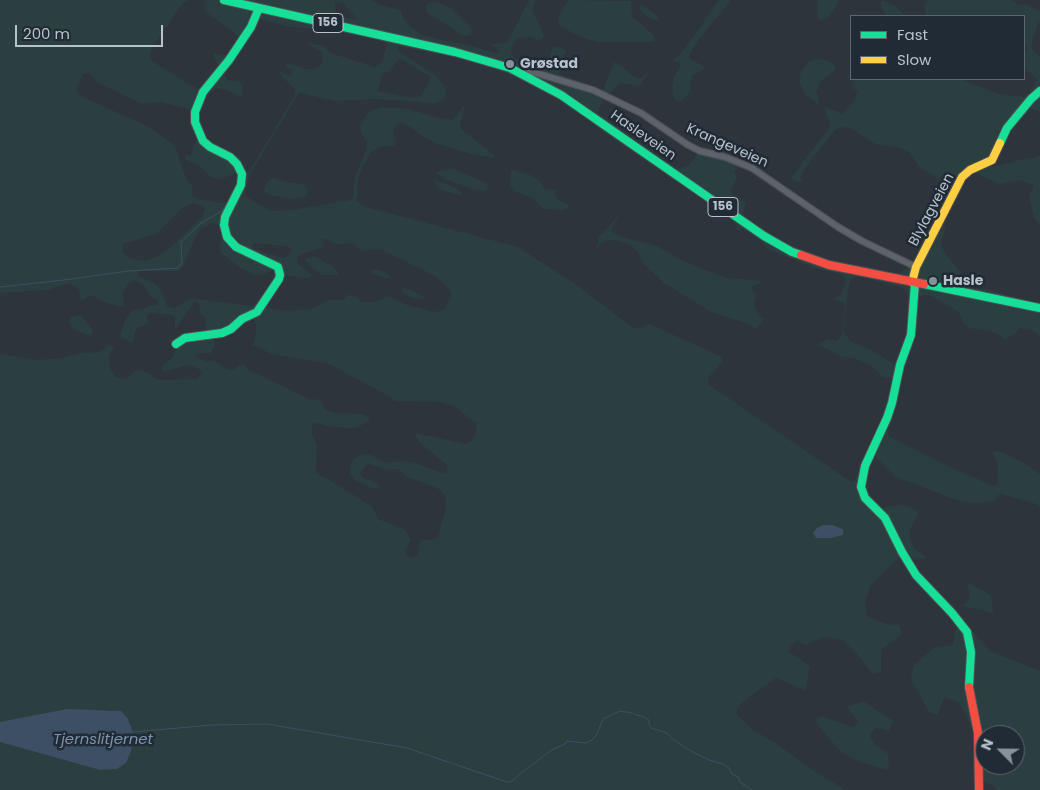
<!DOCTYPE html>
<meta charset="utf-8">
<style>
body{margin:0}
#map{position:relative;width:1040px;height:790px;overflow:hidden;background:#2e343b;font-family:Poppins,sans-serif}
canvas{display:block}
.legend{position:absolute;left:850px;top:15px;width:175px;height:65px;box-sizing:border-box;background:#202b36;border:1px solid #5d6772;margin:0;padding:6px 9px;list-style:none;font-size:15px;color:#b9c1cb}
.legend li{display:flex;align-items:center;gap:10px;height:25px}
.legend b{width:25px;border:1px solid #5d6772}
.north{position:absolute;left:975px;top:725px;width:50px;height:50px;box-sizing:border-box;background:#202b36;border:1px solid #5d6772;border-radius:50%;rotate:293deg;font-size:14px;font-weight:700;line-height:20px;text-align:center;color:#b9c1cb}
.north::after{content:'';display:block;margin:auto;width:18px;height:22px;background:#889099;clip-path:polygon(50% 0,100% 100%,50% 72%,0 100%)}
.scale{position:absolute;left:15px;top:25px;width:148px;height:22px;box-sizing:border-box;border:2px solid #b9c1cb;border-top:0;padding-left:6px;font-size:15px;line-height:18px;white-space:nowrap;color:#b9c1cb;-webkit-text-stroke:4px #202b36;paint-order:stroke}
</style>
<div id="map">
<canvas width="1040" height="790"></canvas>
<ul class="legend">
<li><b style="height:6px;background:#16e098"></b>Fast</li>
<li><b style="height:6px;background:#ffcf43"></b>Slow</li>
</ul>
<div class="north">N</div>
<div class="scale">200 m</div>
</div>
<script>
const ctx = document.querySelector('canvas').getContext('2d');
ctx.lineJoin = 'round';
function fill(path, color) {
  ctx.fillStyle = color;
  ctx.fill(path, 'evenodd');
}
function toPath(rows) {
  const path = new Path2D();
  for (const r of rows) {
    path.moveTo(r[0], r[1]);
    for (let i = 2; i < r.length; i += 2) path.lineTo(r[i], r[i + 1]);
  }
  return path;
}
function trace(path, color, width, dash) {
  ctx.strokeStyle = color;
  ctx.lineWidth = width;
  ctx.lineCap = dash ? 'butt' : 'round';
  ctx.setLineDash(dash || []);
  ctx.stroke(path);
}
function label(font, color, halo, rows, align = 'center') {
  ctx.font = font + ' Poppins,sans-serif';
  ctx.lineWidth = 5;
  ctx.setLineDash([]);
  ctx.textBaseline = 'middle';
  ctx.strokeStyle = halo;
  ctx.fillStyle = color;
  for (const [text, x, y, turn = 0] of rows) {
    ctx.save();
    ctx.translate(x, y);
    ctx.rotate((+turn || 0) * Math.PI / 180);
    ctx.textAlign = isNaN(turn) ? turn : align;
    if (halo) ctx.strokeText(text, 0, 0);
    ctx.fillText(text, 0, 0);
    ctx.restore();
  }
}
fill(toPath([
 [0,0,188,0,182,4,151,50,149,57,153,62,199,90,203,88,220,68,213,55,215,53,230,56,239,38,233,31,205,12,205,1,201,0,372,0,382,6,401,10,403,17,409,25,422,35,483,49,497,54,499,50,490,44,507,43,529,0,536,0,532,8,533,13,537,19,544,36,542,39,537,40,530,37,517,38,511,49,511,54,514,58,540,69,548,61,552,49,555,47,559,47,566,50,559,74,603,90,614,62,620,65,633,76,639,79,643,77,650,69,640,86,621,83,604,98,597,113,676,169,689,166,697,154,712,156,738,165,734,172,737,178,731,191,732,195,746,202,743,216,781,241,824,259,899,274,913,263,941,209,948,190,948,186,943,181,920,168,910,153,899,148,875,144,853,129,845,127,836,129,831,135,805,168,800,177,803,183,790,179,827,131,830,125,824,107,844,114,845,110,851,106,858,92,854,89,852,84,854,79,961,79,998,94,1024,97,1030,93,1037,79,1024,67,1024,53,1028,49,1024,41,1024,16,926,16,924,4,927,0,1012,0,1019,5,1027,5,1040,11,1040,22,1038,23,1031,46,1034,52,1040,56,1040,112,1029,108,1005,137,989,164,992,167,1024,159,1035,158,1040,155,1040,224,1035,220,1029,197,1029,192,1033,190,1034,185,1019,180,999,184,972,171,963,178,941,223,946,227,941,243,944,252,962,274,962,281,967,285,977,289,988,289,994,292,1040,303,1040,336,1032,330,1020,328,1016,333,1008,337,1006,341,999,335,990,331,969,328,964,323,959,312,930,295,923,295,918,297,916,302,916,324,912,343,906,360,887,430,889,436,896,440,952,468,994,486,997,484,998,466,993,453,995,451,1001,452,1020,461,1040,474,1040,507,1036,504,1002,494,998,495,995,501,974,503,954,499,896,477,874,455,866,473,866,492,876,506,882,508,897,505,910,507,918,511,918,516,911,527,909,538,915,549,928,558,920,559,902,555,871,585,865,601,867,616,886,624,899,625,902,634,881,650,881,672,873,674,856,653,843,640,823,637,806,645,797,641,789,646,788,652,799,658,810,667,805,690,776,678,742,703,737,709,737,715,753,730,775,743,814,771,846,790,0,790,0,742,100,770,116,769,126,763,133,732,128,719,111,710,91,711,0,722,0,354,37,360,62,358,82,353,99,352,104,350,107,345,114,347,109,356,110,368,115,376,122,379,129,377,136,370,146,372,158,380,196,379,202,374,201,371,197,368,187,365,163,372,162,366,173,357,179,343,206,333,207,330,205,326,206,318,199,313,200,304,194,302,176,329,175,328,175,317,172,315,151,313,147,315,148,324,137,328,135,333,134,341,130,343,126,339,120,338,125,321,132,310,144,309,150,305,157,305,158,303,158,300,151,297,143,285,135,280,130,282,122,292,124,303,123,306,120,307,99,300,94,296,89,296,81,301,79,289,71,284,63,285,47,290,0,293],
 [335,2,342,2,358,20,341,17,335,10],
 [261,19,289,27,326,29,374,39,387,43,382,62,375,67,330,53,325,46,306,43,322,52,323,62,320,66,313,69,306,69,287,63,285,66,293,71,291,76,279,71,281,76,295,89,295,95,250,170,246,173,207,141,200,132,198,120,199,110,202,102,210,92,216,88,228,90,238,96,242,96,243,86,242,83,227,80,224,73],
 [399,46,469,60,499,70,549,92,579,111,601,130,662,172,726,214,734,222,737,229,739,231,741,228,743,229,759,239,769,250,818,269,838,273,845,277,846,280,843,291,841,295,833,299,845,303,842,334,837,341,828,339,818,345,843,357,854,358,871,365,882,377,894,379,886,415,856,479,851,482,708,384,709,377,723,361,720,356,649,324,641,328,633,328,581,288,518,247,366,207,357,201,358,179,362,167,372,151,383,146,393,146,396,143,393,130,397,124,402,123,412,128,426,138,438,144,474,155,494,158,494,155,461,129,460,124,465,106,462,107,457,116,452,120,438,118,409,109,380,107,369,112,360,125,362,135,367,141,367,148,355,177,353,195,351,200,292,210,271,211,245,196,245,192,250,174,298,94,301,93,335,101,376,99,435,103,444,99,447,94,444,85,435,75,401,53,398,49],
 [399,58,431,77,422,95,414,98,378,91,382,74,390,71],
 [89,73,97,82,140,103,161,102,190,109,197,137,191,155,185,155,185,159,200,166,211,177,221,179,238,172,239,175,236,188,227,202,220,203,195,198,192,195,192,185,186,179,175,146,149,127,78,95,76,89,83,74],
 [194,203,203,206,205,210,202,217,171,247,156,257,143,261,131,259,123,253,123,244,156,234,182,208],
 [213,223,218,225,222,229,223,236,219,247,221,253,239,267,255,275,264,274,272,270,276,272,269,291,259,303,251,306,191,298,175,308,167,306,162,292,158,286,150,281,138,276,138,271,179,271,184,265,195,237,202,228],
 [322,239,326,239,337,245,350,243,356,245,358,248,363,251,380,249,437,277,450,290,451,298,444,310,434,312,404,304,392,298,387,297,373,302,362,302,355,296,348,295,343,300,328,300,314,308,298,310,285,311,265,307,284,277,288,275,306,278,313,276,297,263,297,258,301,254,322,248,324,246],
 [255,243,285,246,292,249,288,256,283,258,252,248,252,245],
 [859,276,904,288,907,292,909,301,909,332,898,365,894,364,871,350,850,341,843,331,848,291,851,279],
 [253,318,257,327,253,345,274,355,327,363,389,396,395,401,440,402,455,407,477,424,475,436,472,441,466,444,414,433,419,442,448,466,446,473,442,473,416,463,402,461,386,463,371,455,362,454,354,459,350,466,350,473,354,479,368,487,378,489,380,485,362,477,360,473,366,465,369,464,388,470,396,469,400,470,405,476,439,489,446,497,445,511,438,538,420,541,418,556,412,558,407,555,405,550,411,540,404,529,378,519,373,507,329,480,317,474,316,471,317,446,311,432,313,424,316,423,332,427,356,428,367,422,370,419,369,417,361,414,333,413,326,410,321,401,316,399,311,400,249,370,244,365,239,365,233,370,226,369,216,362,206,361,195,357,197,353,211,353,215,344,212,337],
 [569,0,631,1,632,17,654,35,655,42,598,42,584,38,563,28,558,24,558,19,564,6],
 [719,0,731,0,700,38,689,54,690,59,705,67,692,76,690,92,684,99,677,102,673,96,672,87,674,77,681,64,672,59,676,58,681,54],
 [818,0,839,0,834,10,826,19,819,20,817,14],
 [883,1,895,6,906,16,887,16,884,12,880,2],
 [434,2,439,3,451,8,472,29,471,35,462,36,444,23,427,13,426,7,428,4],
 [639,4,645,6,658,17,659,20,657,21,648,17,641,11],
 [816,59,826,60,833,64,836,69,820,82,816,93,819,98,818,104,806,95,799,82,801,72,808,62],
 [454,169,488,184,487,189,485,191,470,188,444,179,435,172],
 [512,170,528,174,539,180,546,190,555,190,555,194,558,199,569,206,569,208,563,210,547,209,543,208,533,198,516,192,510,185,511,171],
 [273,178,285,182,303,184,308,189,307,196,293,199,267,194,264,192,265,187,269,180],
 [434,179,456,188,463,194,459,195,441,190,438,188],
 [620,212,611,231,621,237,657,246,681,260,726,278,763,281,752,287,751,289,756,294,754,303,757,314,764,319,756,329,746,323,713,313,664,283,644,264,637,251,629,244,614,240,606,241,600,244,596,252,599,236,609,227],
 [315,256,333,267,340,275,321,275,306,262,305,259],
 [371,270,381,270,393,278,384,278,371,273],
 [404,288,412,290,426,299,412,298,403,293,401,290],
 [81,315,92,329,93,334,87,335,75,330,70,326,69,321,71,317],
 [967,582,991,595,993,613,962,606,967,602,970,596],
 [959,614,989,651,1040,671,1040,790,997,790,993,785,982,782,975,734,959,702,944,697,938,715,929,712,911,679,914,665,934,648,953,645],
 [985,735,1015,735,1015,765,985,765],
 [863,701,893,721,889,731,875,728,870,736,875,744,888,754,889,770,859,762,845,754,838,749,818,725,816,719,819,717,824,717,853,727,859,723,847,707]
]), '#2b3f41');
fill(toPath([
 [823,525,832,525,843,529,843,535,831,538,816,538,813,533,817,528],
 [67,709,121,711,128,719,133,732,131,751,126,763,117,769,100,770,0,742,0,722]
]), '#3d4f65');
trace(toPath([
 [0,287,64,280,128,271,178,268,182,263,181,242,201,223,222,211,230,198],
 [634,714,644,717,649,720,649,724,651,728,667,733,671,738,689,750,709,760,723,764,729,768,732,774,738,777,740,782,752,790],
 [133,732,212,725,267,724,407,748,507,782,511,782,521,773,553,749,565,744,567,741,586,743,592,740,597,734,603,719,620,711,632,713]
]), '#3d4f65', 1);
const street = toPath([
 [523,72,536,73,593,90,641,113,688,145,700,151,725,157,752,168,838,227,862,241,916,267]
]);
const fast = toPath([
 [224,0,455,52,510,68,561,95,764,236,792,252,801,255],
 [1000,143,1007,128,1031,99,1040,91],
 [915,283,911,335,900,365,892,403,887,418,865,466,861,487,865,498,885,518,902,552,916,575,952,613,967,632,971,652,969,687],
 [924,284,1040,308],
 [176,344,185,338,222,333,231,329,242,319,257,312,279,279,280,275,278,267,236,247,227,237,224,225,225,217,241,185,242,174,237,164,230,157,210,147,203,141,195,122,195,112,203,92,229,60,251,27,259,8]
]);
const slow = toPath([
 [912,282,916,267,962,177,970,170,992,160,1000,143]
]);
const jam = toPath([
 [801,255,829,265,924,284],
 [969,687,978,733,979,790]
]);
trace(street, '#4c5056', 8);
trace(fast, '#4c5056', 10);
trace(slow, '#4c5056', 10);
trace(jam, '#4c5056', 10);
trace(street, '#5e6269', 5.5);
trace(fast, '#16e098', 8);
trace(slow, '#ffcf43', 8);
trace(jam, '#f24e42', 8);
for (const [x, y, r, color] of [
 [510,64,5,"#889099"],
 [933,281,5,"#889099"]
]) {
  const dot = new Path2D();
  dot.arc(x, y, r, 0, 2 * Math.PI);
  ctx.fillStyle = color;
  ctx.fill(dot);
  trace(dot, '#202b36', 2);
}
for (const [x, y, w] of [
 [328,23,30],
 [723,207,30]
]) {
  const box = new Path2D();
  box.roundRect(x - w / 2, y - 9.5, w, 19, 4);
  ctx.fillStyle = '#202b36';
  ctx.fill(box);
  trace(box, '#b9c1cb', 1);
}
label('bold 12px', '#b9c1cb', null, [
 ["156",328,23],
 ["156",723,207]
]);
label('bold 14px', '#b9c1cb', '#202b36', [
 ["Grøstad",520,64],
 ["Hasle",943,281]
], 'left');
label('14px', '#b9c1cb', '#202b36', [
 ["Hasleveien",643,136,35],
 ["Krangeveien",727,146,24],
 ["Blylagveien",932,210,-62]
]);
label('italic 15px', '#7b93ac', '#202b36', [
 ["Tjernslitjernet",103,740]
]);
</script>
